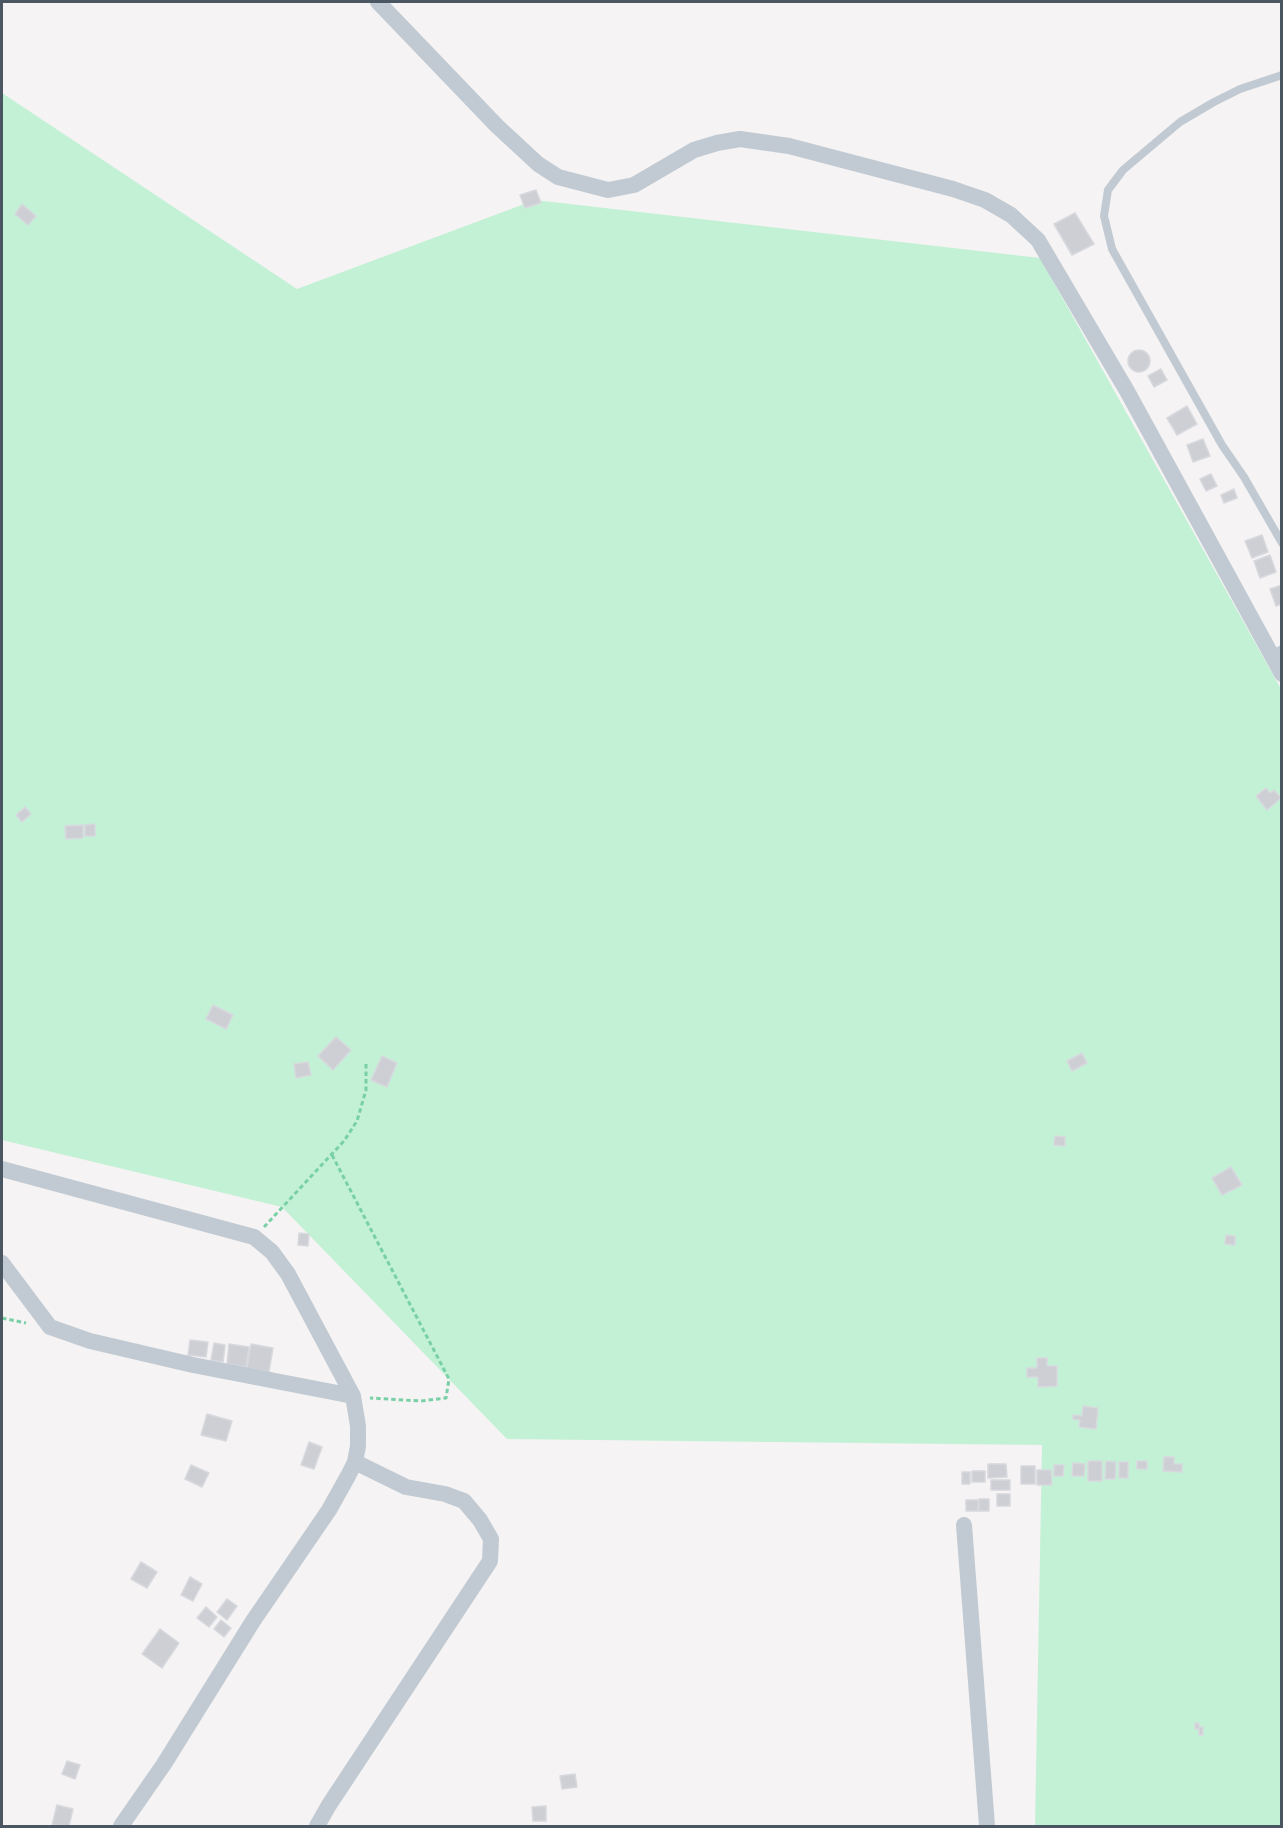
<!DOCTYPE html>
<style>
body{margin:0}
#map{position:relative;width:1283px;height:1828px;overflow:hidden;background:#f5f3f3;font-family:Poppins,sans-serif}
canvas{display:block}
.frame{position:absolute;inset:0;border:3px solid #4a5661;pointer-events:none}
</style>
<div id="map">
<canvas width="1283" height="1828"></canvas>
<div class="frame"></div>
</div>
<script>
const ctx = document.querySelector('canvas').getContext('2d');
ctx.lineJoin = 'round';
function fill(path, color) {
  ctx.fillStyle = color;
  ctx.fill(path, 'evenodd');
}
function toPath(rows) {
  const path = new Path2D();
  for (const r of rows) {
    if (r.length === 3) {
      path.moveTo(r[0] + r[2], r[1]);
      path.arc(r[0], r[1], r[2], 0, 2 * Math.PI);
      continue;
    }
    path.moveTo(r[0], r[1]);
    for (let i = 2; i < r.length; i += 2) path.lineTo(r[i], r[i + 1]);
  }
  return path;
}
function trace(path, color, width, dash) {
  ctx.strokeStyle = color;
  ctx.lineWidth = width;
  ctx.lineCap = dash ? 'butt' : 'round';
  ctx.setLineDash(dash || []);
  ctx.stroke(path);
}
fill(toPath([
 [2,93,297,289,535,200,1040,258,1281,689,1281,1826,1035,1826,1042,1445,507,1439,282,1207,2,1140]
]), '#c3f1d5');
const building = toPath([
 [536,190,541,203,525,208,520,195,536,190],
 [22,204,36,216,28,225,15,214,22,204],
 [1075,213,1094,244,1072,255,1054,224,1075,213],
 [1139,361,11],
 [1161,369,1167,380,1154,387,1148,376,1161,369],
 [1187,406,1197,424,1177,435,1167,418,1187,406],
 [1203,439,1210,456,1193,462,1187,445,1203,439],
 [1211,474,1217,486,1206,491,1200,479,1211,474],
 [1234,489,1237,498,1224,503,1221,495,1234,489],
 [1262,535,1268,552,1252,558,1245,541,1262,535],
 [1270,555,1276,572,1260,578,1254,561,1270,555],
 [1282,585,1282,604,1276,606,1270,589,1282,585],
 [1266,788,1270,793,1274,790,1281,798,1267,810,1256,796,1266,788],
 [25,807,31,814,22,822,16,815,25,807],
 [95,824,95,836,85,836,85,825,95,824],
 [83,825,83,838,66,839,65,826,83,825],
 [213,1005,233,1015,226,1029,206,1019,213,1005],
 [336,1037,351,1050,333,1070,318,1056,336,1037],
 [1082,1053,1087,1063,1072,1071,1067,1061,1082,1053],
 [382,1056,397,1063,387,1087,371,1080,382,1056],
 [308,1062,311,1075,296,1078,294,1064,308,1062],
 [1055,1136,1065,1137,1065,1146,1054,1145,1055,1136],
 [1231,1167,1242,1185,1222,1195,1212,1178,1231,1167],
 [299,1233,309,1234,308,1246,298,1245,299,1233],
 [1226,1235,1235,1236,1235,1245,1225,1244,1226,1235],
 [190,1340,208,1342,206,1357,188,1355,190,1340],
 [214,1343,225,1345,223,1362,211,1360,214,1343],
 [229,1344,249,1347,246,1367,227,1364,229,1344],
 [251,1344,273,1348,269,1372,247,1368,251,1344],
 [1037,1358,1047,1358,1047,1366,1057,1366,1057,1386,1038,1387,1038,1377,1027,1377,1027,1368,1037,1368,1037,1358],
 [1083,1406,1098,1408,1096,1429,1079,1427,1080,1420,1073,1419,1073,1415,1082,1416,1083,1406],
 [207,1414,232,1421,226,1441,201,1435,207,1414],
 [309,1442,322,1447,314,1469,301,1465,309,1442],
 [1164,1457,1174,1457,1174,1464,1182,1464,1182,1472,1163,1471,1164,1457],
 [1088,1461,1102,1461,1102,1481,1088,1481,1088,1461],
 [1106,1461,1116,1462,1115,1479,1105,1479,1106,1461],
 [1137,1461,1147,1461,1147,1469,1137,1469,1137,1461],
 [1119,1462,1128,1462,1128,1478,1119,1478,1119,1462],
 [1073,1463,1085,1464,1084,1476,1072,1476,1073,1463],
 [988,1464,1006,1464,1007,1477,988,1478,988,1464],
 [191,1465,209,1473,202,1487,185,1479,191,1465],
 [1054,1465,1064,1465,1063,1476,1054,1476,1054,1465],
 [1021,1466,1035,1466,1035,1484,1021,1484,1021,1466],
 [1037,1470,1051,1470,1052,1485,1037,1485,1037,1470],
 [972,1471,985,1471,985,1482,972,1482,972,1471],
 [962,1472,970,1472,970,1484,962,1484,962,1472],
 [991,1480,1010,1480,1010,1490,991,1490,991,1480],
 [997,1494,1010,1494,1010,1506,997,1506,997,1494],
 [979,1499,989,1499,989,1511,979,1511,979,1499],
 [966,1500,978,1500,978,1511,966,1511,966,1500],
 [141,1562,157,1572,147,1588,131,1579,141,1562],
 [190,1577,202,1584,193,1601,181,1595,190,1577],
 [227,1599,237,1606,227,1620,217,1612,227,1599],
 [206,1607,217,1617,209,1627,197,1618,206,1607],
 [221,1620,231,1628,224,1637,214,1629,221,1620],
 [160,1629,179,1643,162,1668,142,1654,160,1629],
 [1195,1723,1199,1723,1199,1727,1203,1727,1203,1735,1199,1735,1199,1729,1195,1729,1195,1723],
 [67,1761,80,1765,75,1779,62,1774,67,1761],
 [575,1774,577,1787,562,1789,560,1776,575,1774],
 [57,1805,73,1809,69,1826,52,1825,57,1805],
 [546,1806,546,1821,533,1821,532,1807,546,1806]
]);
fill(building, '#cdcfd5');
trace(building, '#d7d9de', 1.5);
trace(toPath([
 [332,1155,449,1379,446,1398,421,1401,370,1398],
 [264,1227,344,1141,357,1121,366,1090,366,1064],
 [2,1318,26,1323]
]), '#7ad0a6', 3, [4.5, 3]);
trace(toPath([
 [1282,75,1240,89,1214,102,1180,122,1123,170,1108,190,1104,216,1112,249,1222,445,1244,477,1282,543],
 [1271,655,1282,649]
]), '#c1cad2', 8);
trace(toPath([
 [378,2,497,126,538,164,558,177,608,190,634,185,694,150,717,143,740,139,789,146,953,189,985,200,1011,215,1038,240,1127,391,1282,674],
 [2,1169,254,1237,272,1252,288,1274,353,1396,193,1365,90,1341,50,1327,2,1263],
 [964,1525,987,1826],
 [121,1826,164,1764,253,1621,329,1510,348,1476,355,1462,358,1446,358,1426,353,1396],
 [317,1826,329,1805,490,1561,491,1539,480,1520,464,1501,445,1494,406,1487,355,1462]
]), '#c1cad2', 16);
</script>
